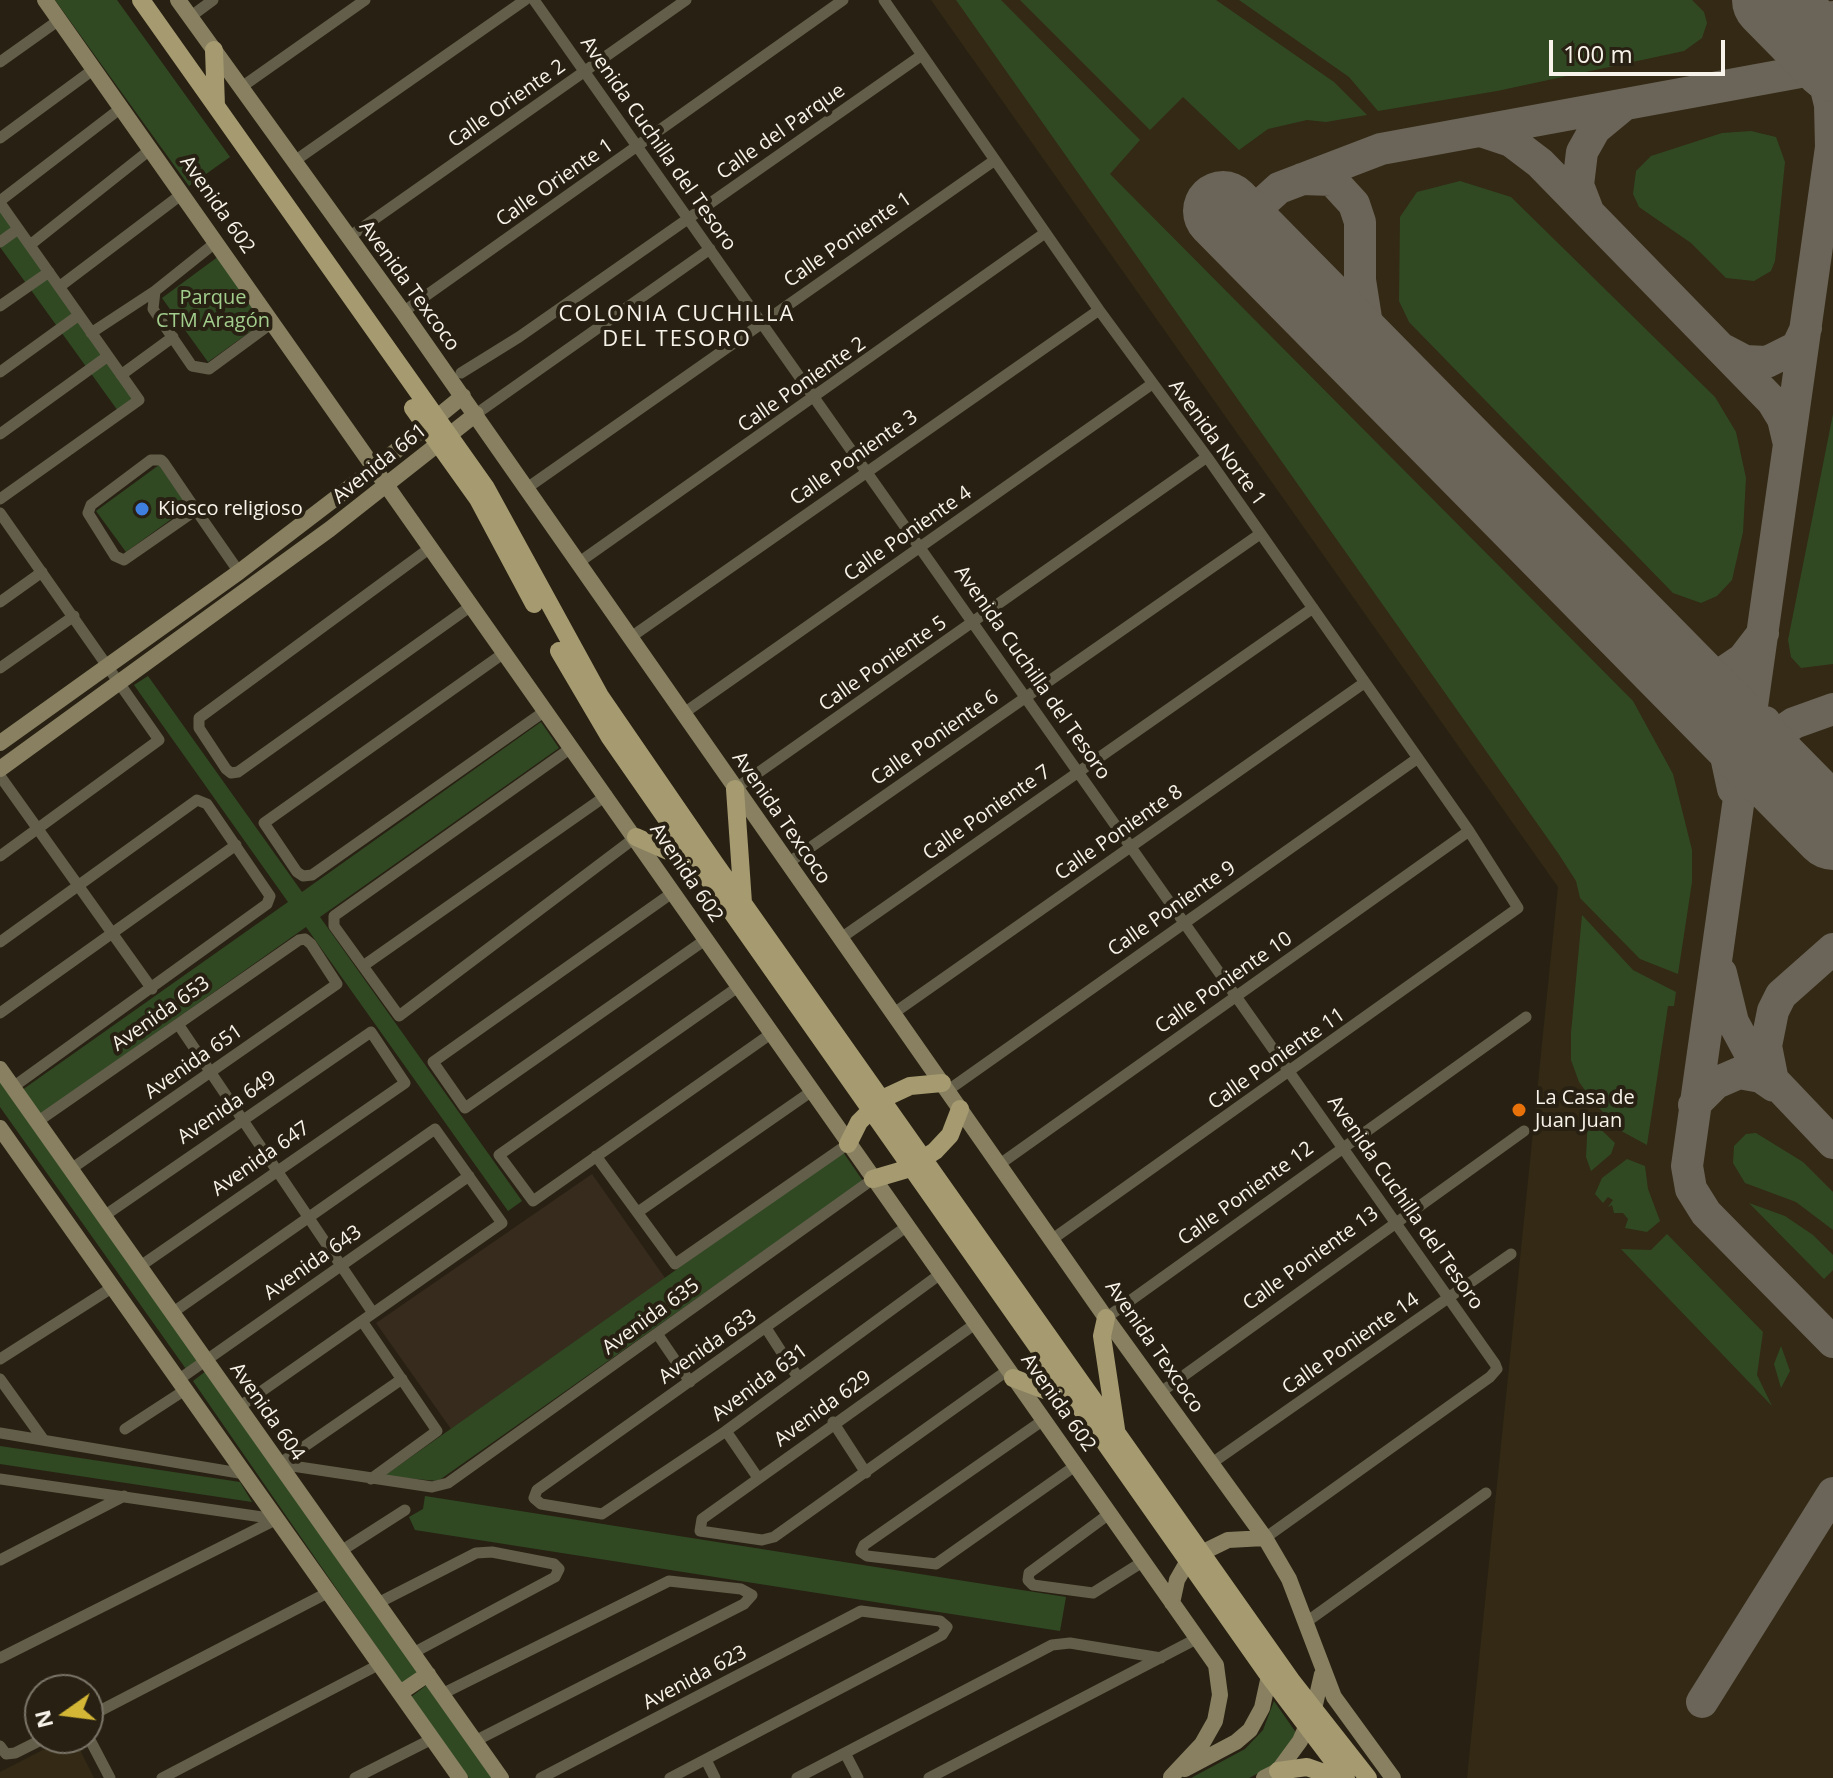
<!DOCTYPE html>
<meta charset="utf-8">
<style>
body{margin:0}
#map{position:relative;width:1833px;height:1778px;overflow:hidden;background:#282113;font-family:"Open Sans",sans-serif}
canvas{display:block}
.north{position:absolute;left:24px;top:1674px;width:80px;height:80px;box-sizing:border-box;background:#282113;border:2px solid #7b7569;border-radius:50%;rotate:256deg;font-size:22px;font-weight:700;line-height:32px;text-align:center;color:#f8f3ea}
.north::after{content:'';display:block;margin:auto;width:28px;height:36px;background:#d3b635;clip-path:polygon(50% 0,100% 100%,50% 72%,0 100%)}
.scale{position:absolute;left:1549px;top:40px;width:176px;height:36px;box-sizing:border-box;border:4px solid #f8f3ea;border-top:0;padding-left:10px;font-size:24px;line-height:28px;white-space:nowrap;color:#f8f3ea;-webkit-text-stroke:6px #282113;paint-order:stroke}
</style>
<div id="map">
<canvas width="1833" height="1778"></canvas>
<div class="north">N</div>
<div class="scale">100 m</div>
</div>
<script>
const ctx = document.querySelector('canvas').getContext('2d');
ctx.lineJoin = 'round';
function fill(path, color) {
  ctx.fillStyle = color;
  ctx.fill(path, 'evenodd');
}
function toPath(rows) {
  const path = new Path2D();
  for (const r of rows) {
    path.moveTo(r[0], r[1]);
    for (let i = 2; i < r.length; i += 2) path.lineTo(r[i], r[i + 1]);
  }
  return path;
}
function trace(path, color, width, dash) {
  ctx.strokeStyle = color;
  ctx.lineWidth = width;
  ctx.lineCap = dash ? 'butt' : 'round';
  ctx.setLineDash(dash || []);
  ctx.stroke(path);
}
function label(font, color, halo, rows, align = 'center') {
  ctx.font = font + ' "Open Sans",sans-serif';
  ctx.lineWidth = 8;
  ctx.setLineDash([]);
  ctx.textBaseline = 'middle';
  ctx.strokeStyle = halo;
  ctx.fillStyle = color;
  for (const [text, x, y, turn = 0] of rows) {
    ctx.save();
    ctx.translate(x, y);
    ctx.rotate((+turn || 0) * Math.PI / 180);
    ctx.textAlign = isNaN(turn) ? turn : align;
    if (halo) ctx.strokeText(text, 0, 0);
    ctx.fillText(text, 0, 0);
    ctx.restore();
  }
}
fill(toPath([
 [931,0,1833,0,1833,1778,1467,1778,1558,887],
 [66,1738,74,1738,94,1778,0,1778,0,1772]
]), '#332914');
fill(toPath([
 [592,1174,665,1278,451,1429,376,1323]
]), '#372b1d');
fill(toPath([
 [55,0,117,0,230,157,189,186],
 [956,0,1001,0,1140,140,1110,174,1633,701,1673,774,1692,850,1692,882,1678,974,1640,959,1580,898,1576,881,1558,853],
 [1020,0,1216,0,1334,82,1367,115,1326,122,1307,120,1268,129,1239,150,1183,97,1150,130],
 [1239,0,1692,0,1704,12,1707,23,1702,38,1684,51,1497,91,1378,111,1349,77],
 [1751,131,1776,137,1785,162,1775,261,1771,271,1754,281,1726,278,1691,243,1639,207,1633,194,1636,171,1651,156,1722,133],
 [1460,181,1511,197,1715,397,1736,432,1746,478,1743,532,1732,580,1717,596,1701,603,1673,593,1409,322,1399,301,1400,217,1417,192],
 [0,207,136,398,118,411,0,247],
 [219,256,265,321,208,362,162,298],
 [1833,414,1833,664,1801,668,1791,657,1788,640],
 [159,465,188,507,126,552,96,511],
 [148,676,302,892,541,722,559,748,320,917,522,1201,508,1211,306,927,40,1115,22,1090,288,902,134,685],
 [1582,915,1633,970,1676,992,1674,1006,1668,1006,1647,1145,1623,1132,1596,1105,1579,1082,1571,1060,1571,1033],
 [0,1081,198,1360,186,1369,0,1107],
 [1588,1117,1615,1143,1611,1154,1591,1171,1586,1157],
 [1756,1133,1803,1162,1833,1192,1833,1230,1796,1202,1745,1183,1733,1163,1734,1146,1746,1134],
 [843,1152,863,1181,438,1481,384,1476],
 [1627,1159,1645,1166,1648,1189,1660,1221,1647,1232,1625,1228,1628,1219,1623,1213,1614,1213,1612,1205,1608,1207,1613,1200,1608,1197,1603,1203,1595,1194,1602,1178],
 [1749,1203,1785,1216,1813,1235,1833,1255,1833,1270,1824,1279],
 [1667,1234,1763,1332,1757,1375,1772,1406,1621,1249,1651,1250],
 [1781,1346,1790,1371,1781,1388,1774,1364],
 [206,1371,420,1672,403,1685,193,1381],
 [0,1446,240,1482,252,1502,0,1464],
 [425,1496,1066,1597,1060,1631,415,1530,409,1517,423,1509],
 [428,1684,495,1778,469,1778,411,1697],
 [1274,1701,1297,1734,1276,1764,1249,1778,1191,1778,1245,1749,1263,1730]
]), '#304923');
trace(toPath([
 [1778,5,1809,21,1833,17],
 [1788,16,1821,68,1830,105,1831,147],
 [1481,131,1511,141,1540,163,1772,401,1783,419,1788,440],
 [1833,133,1687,1166,1691,1189,1706,1213,1833,1342],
 [1302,179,1332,180,1354,204,1360,222,1360,280,1368,331,1382,365,1407,396],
 [1588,211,1578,185,1582,152,1595,129,1624,105],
 [1237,226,1279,188,1381,149,1833,66],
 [1724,350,1745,361,1767,362,1797,347,1806,328],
 [1668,662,1696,677,1718,676,1743,659,1763,633],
 [1693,687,1724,747,1733,789],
 [1765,722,1789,770,1817,813],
 [1746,778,1758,753,1772,738,1794,723,1833,709],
 [1721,973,1733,1022,1753,1059,1833,1143],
 [1773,1081,1766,1046,1773,1011,1781,995,1833,949],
 [1694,1105,1716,1083,1739,1073,1761,1077,1774,1086],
 [1702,1702,1833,1493]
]), '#6b6458', 32);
trace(toPath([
 [1772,0,1833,62],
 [1223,211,1833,830]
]), '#6b6458', 80);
trace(toPath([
 [534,0,1495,1364,1497,1369,1490,1377,1265,1538],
 [884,0,1099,310,1207,457,1469,831,1518,908,1054,1238],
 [190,17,213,0],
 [0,62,59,20],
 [243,86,365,0],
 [0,138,94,69],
 [296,160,525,0],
 [0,201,121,108],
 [0,203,139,400,0,499],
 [349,237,686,0],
 [0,242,18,229],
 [30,245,151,149],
 [59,287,182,194],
 [155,291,153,309,192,366,209,369,273,322],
 [0,306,49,272],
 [403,312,843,0],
 [91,333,155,291,215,243],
 [0,372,79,315],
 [461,373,519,337,922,55],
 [121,375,173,337],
 [476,414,710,249],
 [0,434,108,356],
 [527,488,995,160],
 [196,510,124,560,115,556,88,513,91,505,151,460,161,460,164,463,196,510,239,572],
 [0,513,159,740,0,856],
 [430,548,199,718,199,728,226,769,231,773,238,772,471,606],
 [578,563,1045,233],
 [0,602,42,572],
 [631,637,1099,310],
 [504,653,264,823,297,872,303,876,312,875,545,711],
 [0,668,74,616],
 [684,713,1152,384],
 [571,748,334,916,334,926,399,1016,636,837],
 [0,776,152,989],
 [735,789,1207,457],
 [788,863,1260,534],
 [672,893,433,1062,465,1108,705,940],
 [841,938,1313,608],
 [0,942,197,800,207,804,270,896,267,904,13,1087],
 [363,966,607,795],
 [738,987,499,1155,533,1201,772,1033],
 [0,1013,236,845],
 [894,1013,1364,683],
 [178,1024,373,1313],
 [947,1091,1418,758],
 [37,1122,299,940,305,939,311,944,337,984,71,1169],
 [596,1156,675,1264,848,1144],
 [1000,1164,1469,831],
 [638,1212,812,1091],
 [104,1216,371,1032,405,1083,139,1267],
 [906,1227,537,1490,534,1498,541,1504,602,1514,726,1431,939,1275],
 [172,1313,435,1129,502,1223,239,1407],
 [1106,1318,1526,1017],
 [362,1321,437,1431,371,1479],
 [975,1324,702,1519,700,1531,762,1540,774,1537,1008,1370],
 [766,1328,797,1376],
 [658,1335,690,1382],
 [0,1359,113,1287],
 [0,1379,43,1439],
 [178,1380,469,1176],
 [1161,1392,1524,1131],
 [1042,1421,864,1545,861,1552,867,1556,936,1564,1075,1466],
 [833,1422,866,1473],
 [125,1429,185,1390],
 [726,1431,758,1478],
 [0,1433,245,1474],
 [1212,1463,1511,1254],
 [279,1464,432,1487,448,1483,873,1179],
 [279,1464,402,1379],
 [0,1479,276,1519],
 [1109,1514,1029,1573,1028,1580,1033,1585,1093,1593,1144,1561],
 [341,1551,405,1510],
 [0,1560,124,1496],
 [378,1603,476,1553,492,1552,554,1564,559,1569,555,1577,413,1653],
 [1305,1623,1486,1493],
 [0,1658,277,1519],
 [442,1694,669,1581,741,1589,752,1595,744,1604,475,1741],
 [88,1717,329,1592],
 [88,1736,110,1778],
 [0,1746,6,1754,15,1753,45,1738],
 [845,1753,858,1778],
 [706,1760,715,1778],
 [162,1778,380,1664],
 [355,1778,432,1739],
 [541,1778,861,1611,940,1621,947,1627,942,1635,670,1778],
 [797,1778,1052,1645,1070,1643,1161,1658],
 [929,1778,1198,1638]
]), '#635e4a', 11);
trace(toPath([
 [45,0,1216,1665,1220,1695,1215,1721,1202,1744,1171,1777],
 [178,0,403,312,1106,1318,1265,1538,1289,1579,1334,1697,1393,1778],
 [0,743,239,572,375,468,463,396],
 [0,769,330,529,476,414],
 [0,1069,501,1778],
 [0,1128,460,1778],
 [1172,1603,1177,1580,1189,1559,1228,1540,1265,1538],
 [400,1693,428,1674],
 [1185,1769,1236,1742,1250,1730,1262,1708,1269,1676],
 [1264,1778,1278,1771,1300,1741,1314,1709,1322,1674]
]), '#888060', 16);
trace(toPath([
 [141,0,486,488,600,696,714,862,1291,1680,1368,1778],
 [214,50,216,106],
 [413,408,478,499,534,604],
 [559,651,609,736,698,864,1269,1676,1346,1778],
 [735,789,743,903],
 [636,837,698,864],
 [848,1144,859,1122,882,1099,910,1086,942,1083],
 [873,1179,907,1169,935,1151,950,1135,960,1109],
 [1106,1318,1102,1336,1116,1429],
 [1013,1378,1080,1403],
 [1278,1771,1307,1767,1338,1778]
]), '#a59a70', 18);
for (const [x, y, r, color] of [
 [142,509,8,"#3f7fe0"],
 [1519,1110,8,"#e8710a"]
]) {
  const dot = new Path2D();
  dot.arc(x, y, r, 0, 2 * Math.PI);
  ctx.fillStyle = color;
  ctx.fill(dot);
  trace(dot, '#282113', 3);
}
label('20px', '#f8f3ea', '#282113', [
 ["Calle Oriente 2",507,104,-35],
 ["Calle del Parque",781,132,-35],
 ["Avenida Cuchilla del Tesoro",658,144,55],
 ["Calle Oriente 1",555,183,-35],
 ["Avenida 602",217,205,55],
 ["Calle Poniente 1",848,240,-35],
 ["Avenida Texcoco",409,286,54],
 ["Calle Poniente 2",802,385,-35],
 ["Avenida Norte 1",1217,443,54],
 ["Calle Poniente 3",854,458,-35],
 ["Avenida 661",380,464,-39],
 ["Calle Poniente 4",908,534,-35],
 ["Calle Poniente 5",883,664,-35],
 ["Avenida Cuchilla del Tesoro",1032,673,55],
 ["Calle Poniente 6",935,738,-35],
 ["Calle Poniente 7",987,813,-35],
 ["Avenida Texcoco",781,818,55],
 ["Calle Poniente 8",1119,833,-35],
 ["Avenida 602",686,873,56],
 ["Calle Poniente 9",1172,909,-35],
 ["Calle Poniente 10",1224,983,-35],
 ["Avenida 653",161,1014,-35],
 ["Calle Poniente 11",1277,1059,-35],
 ["Avenida 651",194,1062,-35],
 ["Avenida 649",227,1108,-34],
 ["Avenida 647",261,1159,-35],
 ["Calle Poniente 12",1246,1194,-36],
 ["Avenida Cuchilla del Tesoro",1405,1203,55],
 ["Calle Poniente 13",1311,1259,-36],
 ["Avenida 643",313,1263,-35],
 ["Avenida 635",651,1317,-36],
 ["Calle Poniente 14",1351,1344,-35],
 ["Avenida 633",708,1347,-35],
 ["Avenida Texcoco",1154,1347,55],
 ["Avenida 631",760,1383,-37],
 ["Avenida 602",1058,1403,55],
 ["Avenida 629",823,1409,-36],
 ["Avenida 604",267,1412,55],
 ["Avenida 623",695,1678,-28]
]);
label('20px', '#a2cd8d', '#282113', [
 ["Parque",213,298],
 ["CTM Aragón",213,321]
]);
label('20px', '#f8f3ea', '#282113', [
 ["Kiosco religioso",158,509],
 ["La Casa de",1535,1098],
 ["Juan Juan",1535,1121]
], 'left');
ctx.letterSpacing = '2px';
label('22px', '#f8f3ea', '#282113', [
 ["COLONIA CUCHILLA",677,315],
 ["DEL TESORO",677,340]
]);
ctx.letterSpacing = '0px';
</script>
